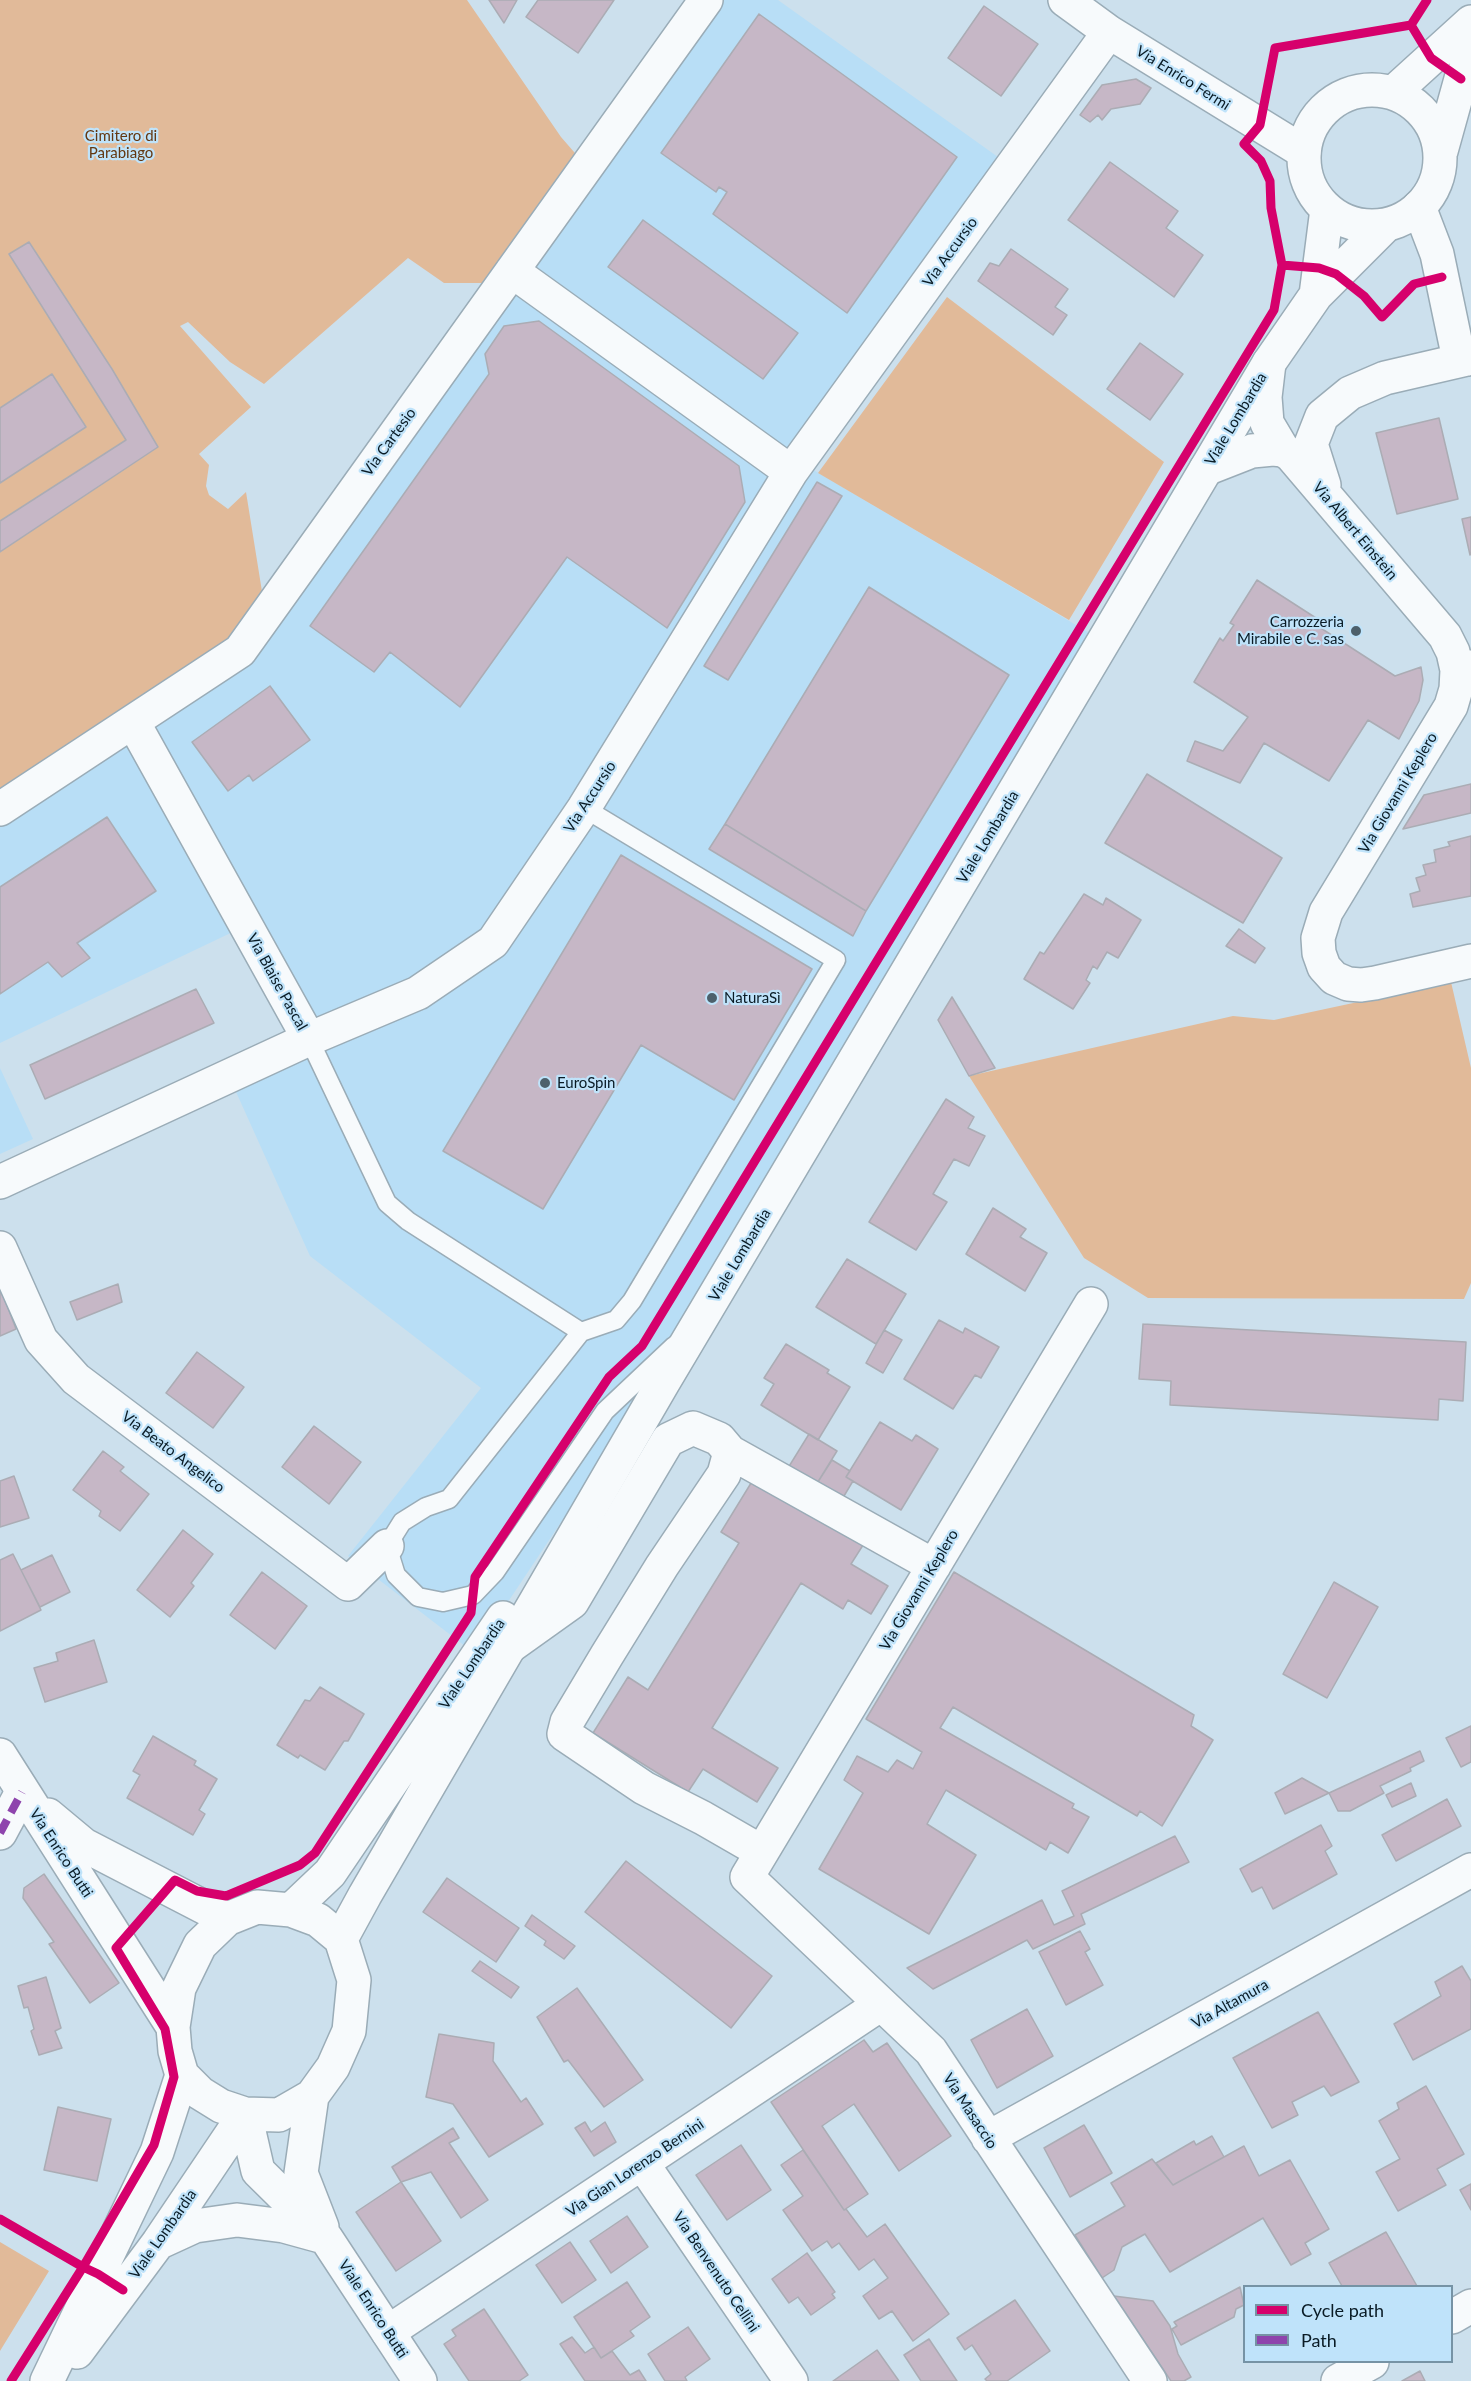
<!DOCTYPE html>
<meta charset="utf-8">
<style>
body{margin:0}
#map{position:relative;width:1471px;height:2381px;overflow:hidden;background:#cce0ed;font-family:Lato,sans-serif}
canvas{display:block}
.legend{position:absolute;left:1243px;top:2285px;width:210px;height:78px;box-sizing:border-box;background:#bfe3fa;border:2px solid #7693a5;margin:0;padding:8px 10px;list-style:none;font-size:18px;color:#091b25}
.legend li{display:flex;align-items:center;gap:12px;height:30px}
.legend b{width:30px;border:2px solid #7693a5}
</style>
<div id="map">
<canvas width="1471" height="2381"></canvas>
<ul class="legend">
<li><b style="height:8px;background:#d6006c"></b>Cycle path</li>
<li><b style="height:8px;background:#8e44ad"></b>Path</li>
</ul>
</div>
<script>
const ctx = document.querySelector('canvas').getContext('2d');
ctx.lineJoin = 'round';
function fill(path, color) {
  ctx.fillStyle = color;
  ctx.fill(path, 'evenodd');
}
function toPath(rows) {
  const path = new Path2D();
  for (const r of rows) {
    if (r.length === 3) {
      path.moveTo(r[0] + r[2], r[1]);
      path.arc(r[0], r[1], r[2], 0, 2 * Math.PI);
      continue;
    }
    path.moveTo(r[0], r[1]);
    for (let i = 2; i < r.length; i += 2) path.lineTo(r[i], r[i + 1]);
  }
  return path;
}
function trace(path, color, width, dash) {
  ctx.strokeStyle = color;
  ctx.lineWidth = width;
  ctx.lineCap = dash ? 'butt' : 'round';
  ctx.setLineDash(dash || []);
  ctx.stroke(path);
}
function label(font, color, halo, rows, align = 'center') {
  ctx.font = font + ' Lato,sans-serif';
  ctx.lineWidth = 4.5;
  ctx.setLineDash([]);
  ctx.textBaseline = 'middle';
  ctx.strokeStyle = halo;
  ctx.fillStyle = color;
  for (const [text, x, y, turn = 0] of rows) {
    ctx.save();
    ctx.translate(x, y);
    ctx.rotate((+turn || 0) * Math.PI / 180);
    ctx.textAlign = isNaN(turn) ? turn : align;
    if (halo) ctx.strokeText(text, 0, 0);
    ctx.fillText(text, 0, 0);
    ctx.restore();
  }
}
fill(toPath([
 [716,0,778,0,1005,162,805,465,1098,638,661,1372,474,1653,348,1556,481,1388,310,1256,232,1083,319,1043,141,722,243,654],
 [131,733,239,929,0,1043,0,818],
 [0,1068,33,1139,0,1154]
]), '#b8def6');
fill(toPath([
 [0,0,467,0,561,137,581,160,490,283,444,283,408,258,264,384,230,362,188,322,180,326,251,407,199,454,209,465,206,486,209,495,228,509,246,492,264,604,230,644,0,796],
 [947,297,1164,462,1069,620,818,473],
 [1451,982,1471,1068,1471,1283,1464,1299,1148,1298,1084,1258,969,1076,1233,1016,1274,1020],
 [0,2242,49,2271,0,2351]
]), '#e1ba99');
const building = toPath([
 [489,0,517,0,504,23,489,0],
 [538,0,614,0,578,53,526,17,538,0],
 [984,6,1038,44,1001,96,948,58,984,6],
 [759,14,957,157,847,313,713,214,727,192,719,187,716,192,661,153,759,14],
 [1136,79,1151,88,1140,104,1111,109,1102,120,1098,115,1090,122,1080,115,1102,85,1136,79],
 [1110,162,1178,211,1166,228,1203,255,1174,297,1068,220,1110,162],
 [643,220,798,333,763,379,608,267,643,220],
 [29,242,112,369,158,447,0,552,0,521,126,440,9,254,29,242],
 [1011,249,1068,289,1055,307,1067,315,1053,335,978,281,990,263,999,266,1011,249],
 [539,321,739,466,745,502,667,628,567,557,460,707,390,652,374,672,310,626,489,374,485,354,504,326,539,321],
 [1140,343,1183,374,1150,420,1107,389,1140,343],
 [52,374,86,427,0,483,0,408,52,374],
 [1439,418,1458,499,1397,514,1376,433,1439,418],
 [817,482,842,496,728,680,704,666,817,482],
 [1471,517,1471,554,1470,555,1462,519,1471,517],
 [1257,580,1316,618,1313,623,1395,676,1421,667,1423,680,1419,701,1399,739,1368,720,1329,781,1264,743,1240,783,1187,761,1195,741,1223,751,1248,717,1194,682,1220,638,1223,641,1234,625,1230,623,1257,580],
 [869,587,1009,675,866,911,725,824,869,587],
 [270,686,310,740,253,781,249,775,228,791,192,742,270,686],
 [1147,774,1282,858,1243,923,1105,843,1147,774],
 [1471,784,1471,813,1403,829,1424,795,1471,784],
 [107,817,156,891,77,943,90,958,62,977,48,962,0,994,0,887,107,817],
 [725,824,866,911,853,936,709,849,725,824],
 [1471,836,1471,896,1413,907,1410,894,1420,891,1416,878,1426,875,1423,865,1436,862,1434,850,1450,846,1448,842,1471,836],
 [621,855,812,969,734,1100,641,1045,543,1209,443,1151,621,855],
 [1084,894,1103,905,1106,898,1141,920,1118,958,1107,952,1097,969,1093,966,1086,980,1090,983,1073,1009,1024,979,1040,952,1044,954,1084,894],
 [1239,929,1265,948,1255,963,1226,946,1239,929],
 [196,989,214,1023,45,1099,30,1065,196,989],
 [952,997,995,1068,969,1076,938,1020,952,997],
 [946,1099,974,1117,968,1128,985,1136,969,1166,954,1159,933,1194,947,1202,916,1250,869,1222,946,1099],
 [993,1208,1026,1229,1020,1237,1047,1253,1025,1291,966,1254,993,1208],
 [847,1259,906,1294,876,1344,816,1307,847,1259],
 [118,1284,122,1302,77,1320,70,1302,118,1284],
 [0,1287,16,1329,0,1336,0,1287],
 [939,1320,963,1333,965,1328,999,1347,981,1378,975,1375,953,1409,904,1379,939,1320],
 [1143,1324,1466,1342,1463,1401,1439,1399,1438,1420,1170,1405,1171,1381,1139,1379,1143,1324],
 [884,1330,902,1340,883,1373,866,1363,884,1330],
 [786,1344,829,1370,827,1373,850,1387,818,1440,761,1405,774,1384,764,1378,786,1344],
 [197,1352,244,1387,213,1428,166,1393,197,1352],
 [880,1422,912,1441,916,1435,938,1449,901,1510,846,1477,880,1422],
 [314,1426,361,1462,329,1504,282,1467,314,1426],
 [809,1434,837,1451,816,1485,788,1468,809,1434],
 [103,1451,124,1467,120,1471,149,1494,120,1531,99,1516,101,1511,73,1490,103,1451],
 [832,1460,850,1471,846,1477,853,1481,841,1501,816,1485,832,1460],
 [756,1475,865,1542,851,1564,888,1586,871,1614,848,1600,843,1609,801,1583,712,1728,778,1768,757,1802,703,1769,688,1792,593,1733,628,1677,648,1690,739,1543,721,1532,756,1475],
 [14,1476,29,1518,0,1527,0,1481,14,1476],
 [183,1530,213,1554,191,1583,194,1586,170,1617,137,1590,183,1530],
 [13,1554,41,1610,0,1631,0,1560,13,1554],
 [52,1555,70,1592,40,1607,21,1570,52,1555],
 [262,1572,307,1606,275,1649,230,1615,262,1572],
 [954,1572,1194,1715,1191,1726,1213,1740,1162,1826,1140,1811,1137,1816,953,1707,940,1728,1074,1804,1072,1808,1089,1817,1068,1853,1050,1842,1046,1850,946,1790,927,1824,976,1855,929,1934,819,1869,863,1793,844,1780,857,1756,888,1772,897,1760,913,1769,922,1752,866,1719,954,1572],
 [1334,1582,1378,1607,1327,1698,1283,1674,1334,1582],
 [94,1640,107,1682,45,1702,34,1668,58,1661,56,1653,94,1640],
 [320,1687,364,1714,348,1741,344,1741,325,1770,300,1755,298,1758,277,1745,305,1700,310,1701,320,1687],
 [1471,1726,1471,1762,1461,1767,1446,1738,1471,1726],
 [153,1736,196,1761,194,1765,217,1779,199,1810,205,1814,193,1835,127,1798,140,1775,133,1771,153,1736],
 [1420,1751,1424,1761,1410,1768,1411,1771,1380,1786,1384,1793,1350,1811,1338,1811,1329,1793,1420,1751],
 [1302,1778,1329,1793,1285,1814,1275,1793,1302,1778],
 [1411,1783,1416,1796,1392,1807,1386,1795,1411,1783],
 [1447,1799,1461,1826,1396,1861,1382,1835,1447,1799],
 [1321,1825,1332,1846,1325,1851,1337,1874,1273,1909,1262,1887,1252,1892,1240,1869,1321,1825],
 [1175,1836,1189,1862,1081,1914,1085,1924,1033,1949,1027,1940,933,1989,907,1968,1042,1900,1054,1925,1074,1916,1062,1891,1175,1836],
 [626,1861,772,1976,731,2028,585,1912,626,1861],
 [44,1874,119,1983,90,2003,49,1944,54,1942,23,1898,24,1888,44,1874],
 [447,1878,519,1928,496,1962,423,1912,447,1878],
 [532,1915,575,1946,564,1959,544,1945,546,1941,525,1926,532,1915],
 [1080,1931,1090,1949,1085,1952,1103,1985,1066,2005,1039,1952,1080,1931],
 [480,1961,519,1987,511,1998,472,1971,480,1961],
 [1462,1966,1471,1981,1471,2029,1413,2060,1394,2024,1441,1996,1435,1982,1462,1966],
 [46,1977,61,2028,55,2031,62,2048,39,2055,31,2031,34,2029,28,2007,24,2008,18,1986,46,1977],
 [577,1988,643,2080,604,2107,568,2060,564,2062,537,2017,577,1988],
 [1027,2009,1053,2056,997,2088,971,2040,1027,2009],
 [1318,2012,1359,2082,1331,2096,1324,2086,1292,2102,1298,2115,1272,2128,1233,2058,1318,2012],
 [439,2034,494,2043,493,2061,521,2102,526,2098,543,2124,489,2157,453,2104,426,2097,439,2034],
 [864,2040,873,2052,887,2043,951,2136,899,2171,854,2104,822,2126,868,2194,844,2210,771,2102,864,2040],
 [1426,2086,1464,2154,1437,2169,1446,2185,1398,2211,1376,2172,1400,2159,1379,2121,1399,2109,1397,2103,1426,2086],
 [58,2107,111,2119,97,2181,44,2170,58,2107],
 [585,2122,591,2132,605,2122,616,2142,594,2156,575,2128,585,2122],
 [1084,2125,1112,2173,1070,2197,1044,2148,1084,2125],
 [453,2128,459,2138,449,2143,488,2200,461,2218,431,2172,401,2182,392,2167,453,2128],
 [1212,2136,1224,2157,1173,2185,1156,2163,1194,2141,1196,2145,1212,2136],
 [741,2145,771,2190,727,2220,696,2175,741,2145],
 [1244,2146,1259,2176,1290,2160,1329,2229,1305,2243,1311,2254,1291,2265,1263,2218,1170,2272,1145,2234,1122,2247,1114,2270,1102,2278,1075,2235,1125,2206,1111,2183,1152,2159,1173,2185,1244,2146],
 [803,2150,844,2210,846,2209,867,2237,885,2224,949,2314,913,2341,892,2311,879,2319,863,2296,888,2278,874,2259,859,2270,839,2243,832,2248,827,2241,812,2251,783,2210,803,2196,781,2165,803,2150],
 [401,2182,441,2241,396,2271,356,2212,401,2182],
 [1471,2184,1471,2210,1460,2190,1471,2184],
 [627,2216,648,2247,611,2273,590,2241,627,2216],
 [1386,2232,1417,2286,1342,2286,1329,2263,1386,2232],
 [570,2242,596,2280,562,2303,536,2265,570,2242],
 [807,2253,835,2292,832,2294,835,2298,811,2315,798,2297,789,2303,772,2279,807,2253],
 [627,2282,650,2317,630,2331,634,2336,601,2358,574,2317,627,2282],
 [1240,2287,1244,2305,1236,2309,1234,2317,1181,2345,1172,2329,1177,2326,1174,2322,1240,2287],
 [1114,2296,1153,2301,1170,2326,1178,2354,1191,2377,1184,2381,1171,2381,1114,2296],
 [1015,2300,1050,2351,1007,2381,987,2381,985,2379,991,2374,972,2345,965,2350,957,2338,1015,2300],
 [484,2309,528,2375,519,2381,469,2381,444,2344,456,2336,452,2330,484,2309],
 [688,2327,710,2359,685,2377,687,2381,665,2381,648,2354,688,2327],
 [572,2337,585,2353,594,2347,601,2358,612,2351,630,2375,639,2370,646,2381,585,2381,560,2344,572,2337],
 [929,2339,957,2381,921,2381,904,2355,929,2339],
 [877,2350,899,2381,833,2381,877,2350],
 [1420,2371,1425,2381,1402,2381,1420,2371]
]);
fill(building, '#c6b7c6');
trace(building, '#abacb4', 1.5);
const lane = toPath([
 [309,1039,387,1203,408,1221,581,1332,449,1499,426,1507,402,1522,387,1546,396,1575,418,1597,443,1602,473,1595,495,1572,605,1411,674,1346],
 [581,1332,616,1320,632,1301,836,960,584,808]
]);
const street = toPath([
 [1065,0,1109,32,1304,152],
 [1419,207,1437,254,1456,345,1468,359],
 [512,271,791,472],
 [1269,363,1265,397,1267,423,1283,450],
 [1206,469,1252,451,1273,449,1283,450,1291,455,1445,636,1453,652,1457,670,1471,667],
 [1324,485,1311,444,1322,416,1350,393,1385,378,1471,358],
 [1457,670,1456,689,1451,706,1326,912,1318,938,1319,953,1324,967,1334,978,1348,984,1361,985,1375,983,1471,961],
 [0,809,240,651,706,0],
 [309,1039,418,993,493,942,584,808,791,472,1109,32],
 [0,1182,309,1039,133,722],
 [0,1248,41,1340,76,1379,348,1584,387,1546],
 [1091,1304,747,1877,931,2051,1150,2381],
 [730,1452,934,1566],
 [509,1647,572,1602,668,1440,693,1428,719,1439,730,1452,724,1474,662,1566,607,1655,567,1722,564,1734,644,1788,703,1818,762,1852],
 [0,1833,22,1792],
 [988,2138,1471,1870],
 [642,2163,791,2381],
 [1452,2317,1471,2306],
 [388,2332,881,2004],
 [1338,2381,1372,2362]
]);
const secondary = toPath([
 [1372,158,68],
 [1394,92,1471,22],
 [1441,151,1461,79,1471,57],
 [1316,295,1327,209],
 [0,1755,173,2027],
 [48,1815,84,1845,227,1919],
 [257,1907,291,1910,318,1920,341,1939,354,1980,349,2031,333,2067,312,2096,279,2115,245,2114,221,2106,200,2093,182,2075,175,2051,173,2027,179,1988,200,1945,227,1919,257,1907],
 [291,1910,330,1873,503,1618],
 [341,1939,365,1895,664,1381,1269,363,1316,295,1386,225],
 [312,2096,301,2173,322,2227],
 [245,2114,258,2171,326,2238,420,2381],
 [158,2243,195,2226,237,2220,284,2226,324,2237],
 [77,2352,158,2243,245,2114],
 [47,2381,157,2152,182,2075]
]);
trace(lane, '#9aacb7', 21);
trace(street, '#9aacb7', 36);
trace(secondary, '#9aacb7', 36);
trace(lane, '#f7fafc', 18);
trace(street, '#f7fafc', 33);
trace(secondary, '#f7fafc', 33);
trace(toPath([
 [0,1833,22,1792]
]), '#8e44ad', 8, [15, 8]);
trace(toPath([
 [1411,25,1431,58,1461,79],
 [1282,265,1319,268,1336,274,1364,296,1382,317,1414,284,1442,277],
 [0,2219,83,2267,98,2274,123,2290],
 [11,2381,83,2267,154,2145,174,2077,165,2029,116,1948,175,1880,197,1891,226,1896,300,1865,315,1853,471,1613,475,1577,609,1377,642,1346,1274,310,1282,265,1271,208,1270,181,1261,161,1244,144,1260,125,1275,48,1411,25,1427,0]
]), '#d6006c', 9);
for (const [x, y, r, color] of [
 [1356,631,6,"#4d606b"],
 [712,998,6,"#4d606b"],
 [545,1083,6,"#4d606b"]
]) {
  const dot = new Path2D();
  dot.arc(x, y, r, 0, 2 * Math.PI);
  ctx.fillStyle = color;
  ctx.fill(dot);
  trace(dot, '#bfe3fa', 2);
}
label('15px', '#091b25', '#bfe3fa', [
 ["Via Enrico Fermi",1183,78,32],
 ["Via Accursio",950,252,-54],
 ["Viale Lombardia",1236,419,-59],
 ["Via Cartesio",389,442,-54],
 ["Via Albert Einstein",1355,531,50],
 ["Via Giovanni Keplero",1398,793,-59],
 ["Via Accursio",590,797,-57],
 ["Viale Lombardia",988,837,-59],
 ["Via Blaise Pascal",277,982,61],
 ["Viale Lombardia",740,1255,-59],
 ["Via Beato Angelico",173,1452,37],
 ["Via Giovanni Keplero",919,1590,-59],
 ["Viale Lombardia",472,1664,-56],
 ["Via Enrico Butti",61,1853,57],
 ["Via Altamura",1230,2004,-29],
 ["Via Masaccio",970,2111,57],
 ["Via Gian Lorenzo Bernini",635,2168,-34],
 ["Viale Lombardia",163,2234,-55],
 ["Via Benvenuto Cellini",716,2272,56],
 ["Viale Enrico Butti",373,2309,57]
]);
label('15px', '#633711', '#bfe3fa', [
 ["Cimitero di",121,136],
 ["Parabiago",121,153]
]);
label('15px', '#091b25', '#bfe3fa', [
 ["Carrozzeria",1344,622,"right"],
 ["Mirabile e C. sas",1344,639,"right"],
 ["NaturaSì",724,998],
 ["EuroSpin",557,1083]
], 'left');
</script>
